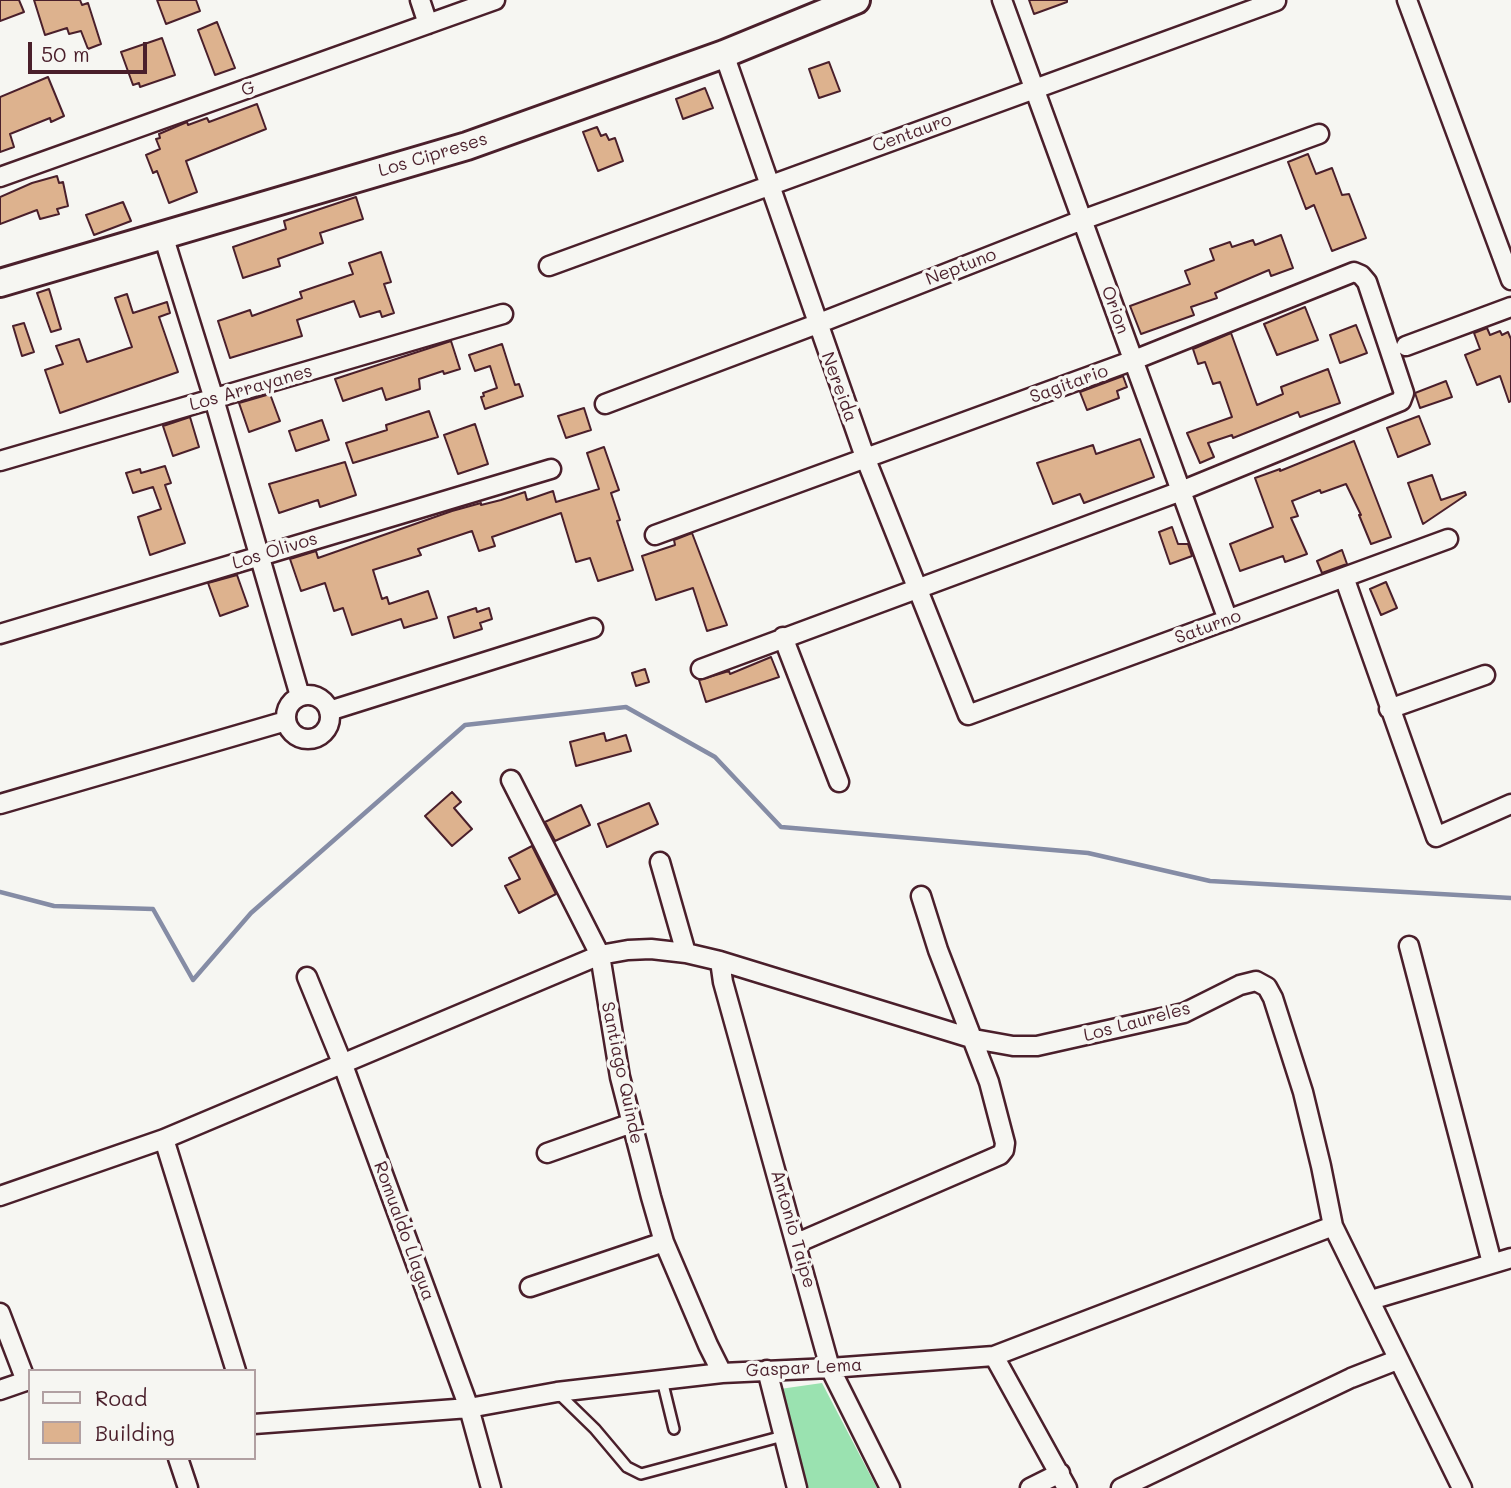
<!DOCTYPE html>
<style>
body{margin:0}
#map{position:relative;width:1511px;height:1488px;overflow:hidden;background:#f6f6f2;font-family:Mali,sans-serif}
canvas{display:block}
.legend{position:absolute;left:28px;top:1369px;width:228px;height:91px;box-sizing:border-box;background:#f6f6f2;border:2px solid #b1a0a2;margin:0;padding:9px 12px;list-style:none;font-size:21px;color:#4a1f2b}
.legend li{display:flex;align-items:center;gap:14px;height:35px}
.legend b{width:35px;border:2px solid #b1a0a2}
.scale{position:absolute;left:28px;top:42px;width:119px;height:32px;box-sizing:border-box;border:4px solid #4a1f2b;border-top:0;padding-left:9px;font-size:21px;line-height:24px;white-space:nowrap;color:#4a1f2b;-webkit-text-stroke:5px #f6f6f2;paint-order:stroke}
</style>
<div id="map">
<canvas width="1511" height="1488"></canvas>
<ul class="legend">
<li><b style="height:9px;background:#f6f6f2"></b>Road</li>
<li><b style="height:19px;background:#ddb28e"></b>Building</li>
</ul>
<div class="scale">50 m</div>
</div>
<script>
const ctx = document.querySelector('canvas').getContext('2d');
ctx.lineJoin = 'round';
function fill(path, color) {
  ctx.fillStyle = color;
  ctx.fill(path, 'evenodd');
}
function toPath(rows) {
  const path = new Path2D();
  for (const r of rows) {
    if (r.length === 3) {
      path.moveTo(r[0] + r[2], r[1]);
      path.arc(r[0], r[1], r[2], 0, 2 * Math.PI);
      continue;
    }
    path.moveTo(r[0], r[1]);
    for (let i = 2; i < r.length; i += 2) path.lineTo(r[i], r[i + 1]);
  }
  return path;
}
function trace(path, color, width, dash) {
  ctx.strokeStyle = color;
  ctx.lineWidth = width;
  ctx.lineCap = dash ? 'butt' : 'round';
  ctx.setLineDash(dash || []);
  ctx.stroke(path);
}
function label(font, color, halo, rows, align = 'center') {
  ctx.font = font + ' Mali,sans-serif';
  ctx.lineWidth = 7;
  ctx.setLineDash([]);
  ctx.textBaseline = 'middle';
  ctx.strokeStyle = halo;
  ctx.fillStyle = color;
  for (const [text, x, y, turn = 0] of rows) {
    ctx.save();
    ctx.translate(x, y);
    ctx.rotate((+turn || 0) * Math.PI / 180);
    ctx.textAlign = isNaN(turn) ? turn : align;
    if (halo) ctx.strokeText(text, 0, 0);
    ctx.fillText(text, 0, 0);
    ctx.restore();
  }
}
fill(toPath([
 [822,1383,877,1488,805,1488,780,1389]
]), '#9ae2b0');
trace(toPath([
 [0,892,54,906,153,909,193,980,251,913,465,725,626,707,715,757,781,827,1088,853,1210,881,1511,898]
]), '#858ca5', 4.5);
const building = toPath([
 [0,0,19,0,24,12,0,21,0,0],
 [34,0,80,0,82,5,88,3,101,44,88,49,81,31,69,34,67,28,45,35,34,0],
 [157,0,196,0,200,11,166,24,157,0],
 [1029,0,1067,0,1067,2,1034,14,1029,0],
 [217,22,235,68,215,75,198,30,217,22],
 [162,38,175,75,140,87,139,83,133,85,121,52,162,38],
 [829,62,840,91,819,98,809,69,829,62],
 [48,77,64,116,51,122,50,118,10,134,14,147,0,152,0,97,48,77],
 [705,88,713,108,683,119,676,99,705,88],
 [257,104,266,129,186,161,197,192,169,203,157,171,153,173,146,155,160,149,156,139,160,138,159,134,187,122,188,125,207,118,209,122,257,104],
 [597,127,601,136,606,134,609,140,615,138,623,161,598,171,583,132,597,127],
 [1308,154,1316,174,1332,168,1342,195,1349,194,1366,238,1332,251,1314,205,1306,209,1288,162,1308,154],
 [57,176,59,183,63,182,68,206,57,209,59,214,40,219,37,210,0,224,0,197,32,183,57,176],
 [356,197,363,219,320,233,323,243,278,259,280,266,243,278,233,247,286,229,284,221,356,197],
 [123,202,131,221,94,235,86,215,123,202],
 [1281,235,1293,268,1271,276,1269,270,1215,293,1217,298,1191,307,1194,315,1141,334,1130,306,1190,284,1185,271,1214,260,1210,249,1230,242,1232,247,1253,240,1255,245,1281,235],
 [381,252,391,282,384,284,394,313,382,317,380,311,360,317,354,301,297,320,302,336,230,358,218,321,250,310,252,316,302,298,300,292,353,274,349,263,381,252],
 [49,289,61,329,51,332,37,293,49,289],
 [127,294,133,313,167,302,170,313,159,317,178,372,60,413,45,370,63,364,56,346,79,339,87,362,132,347,115,298,127,294],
 [1305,307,1318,340,1277,355,1264,324,1305,307],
 [24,323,34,352,22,356,13,326,24,323],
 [1356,325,1367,353,1340,363,1330,335,1356,325],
 [1487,328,1490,335,1500,331,1502,335,1508,332,1511,339,1511,401,1509,402,1500,376,1477,385,1465,355,1480,349,1474,333,1487,328],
 [1231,333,1257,405,1283,394,1281,387,1328,369,1340,403,1300,417,1298,412,1233,438,1232,435,1208,443,1214,457,1200,463,1187,433,1232,417,1220,382,1213,384,1205,362,1198,364,1193,349,1231,333],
 [451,341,460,369,444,374,443,371,419,379,420,389,386,400,382,388,343,401,335,379,451,341],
 [502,344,515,385,519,384,523,396,485,409,481,397,484,396,483,393,497,388,490,366,475,371,469,355,502,344],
 [1123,376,1127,387,1117,391,1119,398,1087,410,1080,392,1123,376],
 [1446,381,1452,397,1420,408,1415,393,1446,381],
 [270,394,280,421,249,432,239,403,270,394],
 [584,408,591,430,566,438,558,416,584,408],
 [429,411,438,437,353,463,346,443,387,430,386,425,429,411],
 [1419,416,1430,444,1398,457,1387,428,1419,416],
 [190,417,199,447,173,456,163,426,190,417],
 [322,420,329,440,296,451,289,431,322,420],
 [475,424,488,464,458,474,444,435,475,424],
 [1140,439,1154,477,1084,503,1080,494,1053,504,1037,463,1093,445,1096,454,1140,439],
 [1354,441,1391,537,1371,544,1359,515,1361,515,1346,484,1321,493,1320,490,1292,501,1298,516,1291,518,1307,554,1285,562,1283,556,1240,571,1230,544,1273,527,1255,478,1280,469,1280,471,1354,441],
 [604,447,619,490,611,493,620,520,617,521,633,570,598,581,590,558,576,562,561,513,492,537,495,546,479,551,472,531,418,549,421,555,373,570,382,599,387,597,389,604,428,591,437,618,404,628,401,619,352,635,343,608,334,611,325,583,301,591,290,559,316,551,318,558,452,511,481,503,481,505,501,500,525,492,527,500,553,491,556,502,599,489,587,453,604,447],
 [345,462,356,495,320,507,318,500,279,513,269,484,345,462],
 [165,466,171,483,165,485,185,543,150,555,138,517,161,509,153,487,133,493,126,473,140,469,141,473,165,466],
 [1432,475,1441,500,1465,492,1466,495,1423,524,1408,483,1432,475],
 [1172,527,1178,544,1188,544,1192,556,1170,564,1159,532,1172,527],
 [692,533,727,625,707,631,693,588,656,600,642,556,675,545,674,540,692,533],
 [1342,550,1347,564,1322,573,1317,561,1342,550],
 [237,575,248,606,220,616,208,583,237,575],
 [1386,582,1397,608,1381,615,1370,589,1386,582],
 [476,608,477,612,489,608,492,619,480,623,482,629,454,638,448,617,476,608],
 [771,657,779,677,706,702,699,680,729,671,730,674,771,657],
 [645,669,649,682,636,686,632,673,645,669],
 [604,733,606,741,626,735,631,751,576,766,570,742,604,733],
 [452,792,461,802,454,808,472,829,452,846,425,816,452,792],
 [649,803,658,824,607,847,598,824,649,803],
 [581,805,590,825,555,841,545,822,581,805],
 [532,846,556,894,519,913,505,886,520,879,509,858,532,846]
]);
fill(building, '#ddb28e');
trace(building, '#4a1f2b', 2);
const lane = toPath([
 [662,1380,674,1429],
 [558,1393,595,1429,627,1467,641,1474,783,1436]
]);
const street = toPath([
 [420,0,428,24],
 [1002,0,1228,620],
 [1407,0,1511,280],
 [724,54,865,457,968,715,1448,539],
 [0,177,495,0],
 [163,235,214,399,300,696],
 [549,266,1276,1],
 [1406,346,1511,307],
 [605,404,817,324,1082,220,1319,134],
 [0,461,503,314],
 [655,535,1134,360,1354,272,1361,275,1367,282,1404,393,1401,401,1181,491,701,669],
 [1344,577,1436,837,1511,804],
 [0,634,551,469],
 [783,637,839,782],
 [308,717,22],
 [1389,709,1485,675],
 [329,711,593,628],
 [511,780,600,955,620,1077,651,1197,664,1242,708,1345,722,1373],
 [0,804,286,721],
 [660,862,686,953],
 [1409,946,1492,1263],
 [720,961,723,982,830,1368,890,1488],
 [307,977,343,1065,469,1408,491,1488],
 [164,1139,236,1371],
 [547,1153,632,1123],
 [0,1196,164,1139,600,955,628,950,651,949,686,953,720,961,974,1039,1013,1046,1037,1046,1184,1013,1240,985,1256,981,1267,987,1273,998,1303,1092,1321,1166,1333,1226,1462,1488],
 [797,1243,1000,1155,1004,1150,1005,1143,989,1082,938,950,921,896],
 [530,1287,664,1242],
 [1371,1300,1511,1258],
 [0,1313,26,1381,30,1381],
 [994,1356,1067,1488],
 [767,1370,797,1488],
 [0,1390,26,1381],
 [254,1424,469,1408,557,1392,722,1373,830,1368,994,1356,1333,1226],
 [178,1458,188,1488],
 [1030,1488,1060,1473],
 [1121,1488,1351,1378,1397,1360]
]);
const secondary = toPath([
 [0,283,467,146,724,54,856,0]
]);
trace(lane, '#4a1f2b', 14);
trace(street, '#4a1f2b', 23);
trace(secondary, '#4a1f2b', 32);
trace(lane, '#f6f6f2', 9);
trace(street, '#f6f6f2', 18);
trace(secondary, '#f6f6f2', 26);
label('18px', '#4a1f2b', '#f6f6f2', [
 ["G",248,89,-20],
 ["Centauro",912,133,-20],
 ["Los Cipreses",433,155,-17],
 ["Neptuno",961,267,-21],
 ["Orion",1115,310,70],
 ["Sagitario",1069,384,-20],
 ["Nereida",839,387,70],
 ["Los Arrayanes",251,388,-16],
 ["Los Olivos",275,551,-17],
 ["Saturno",1208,627,-20],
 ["Los Laureles",1137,1022,-15],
 ["Santiago Quinde",622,1073,78],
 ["Antonio Taipe",793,1229,74],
 ["Romualdo Llagua",404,1231,70],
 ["Gaspar Lema",804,1368,-3]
]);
</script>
